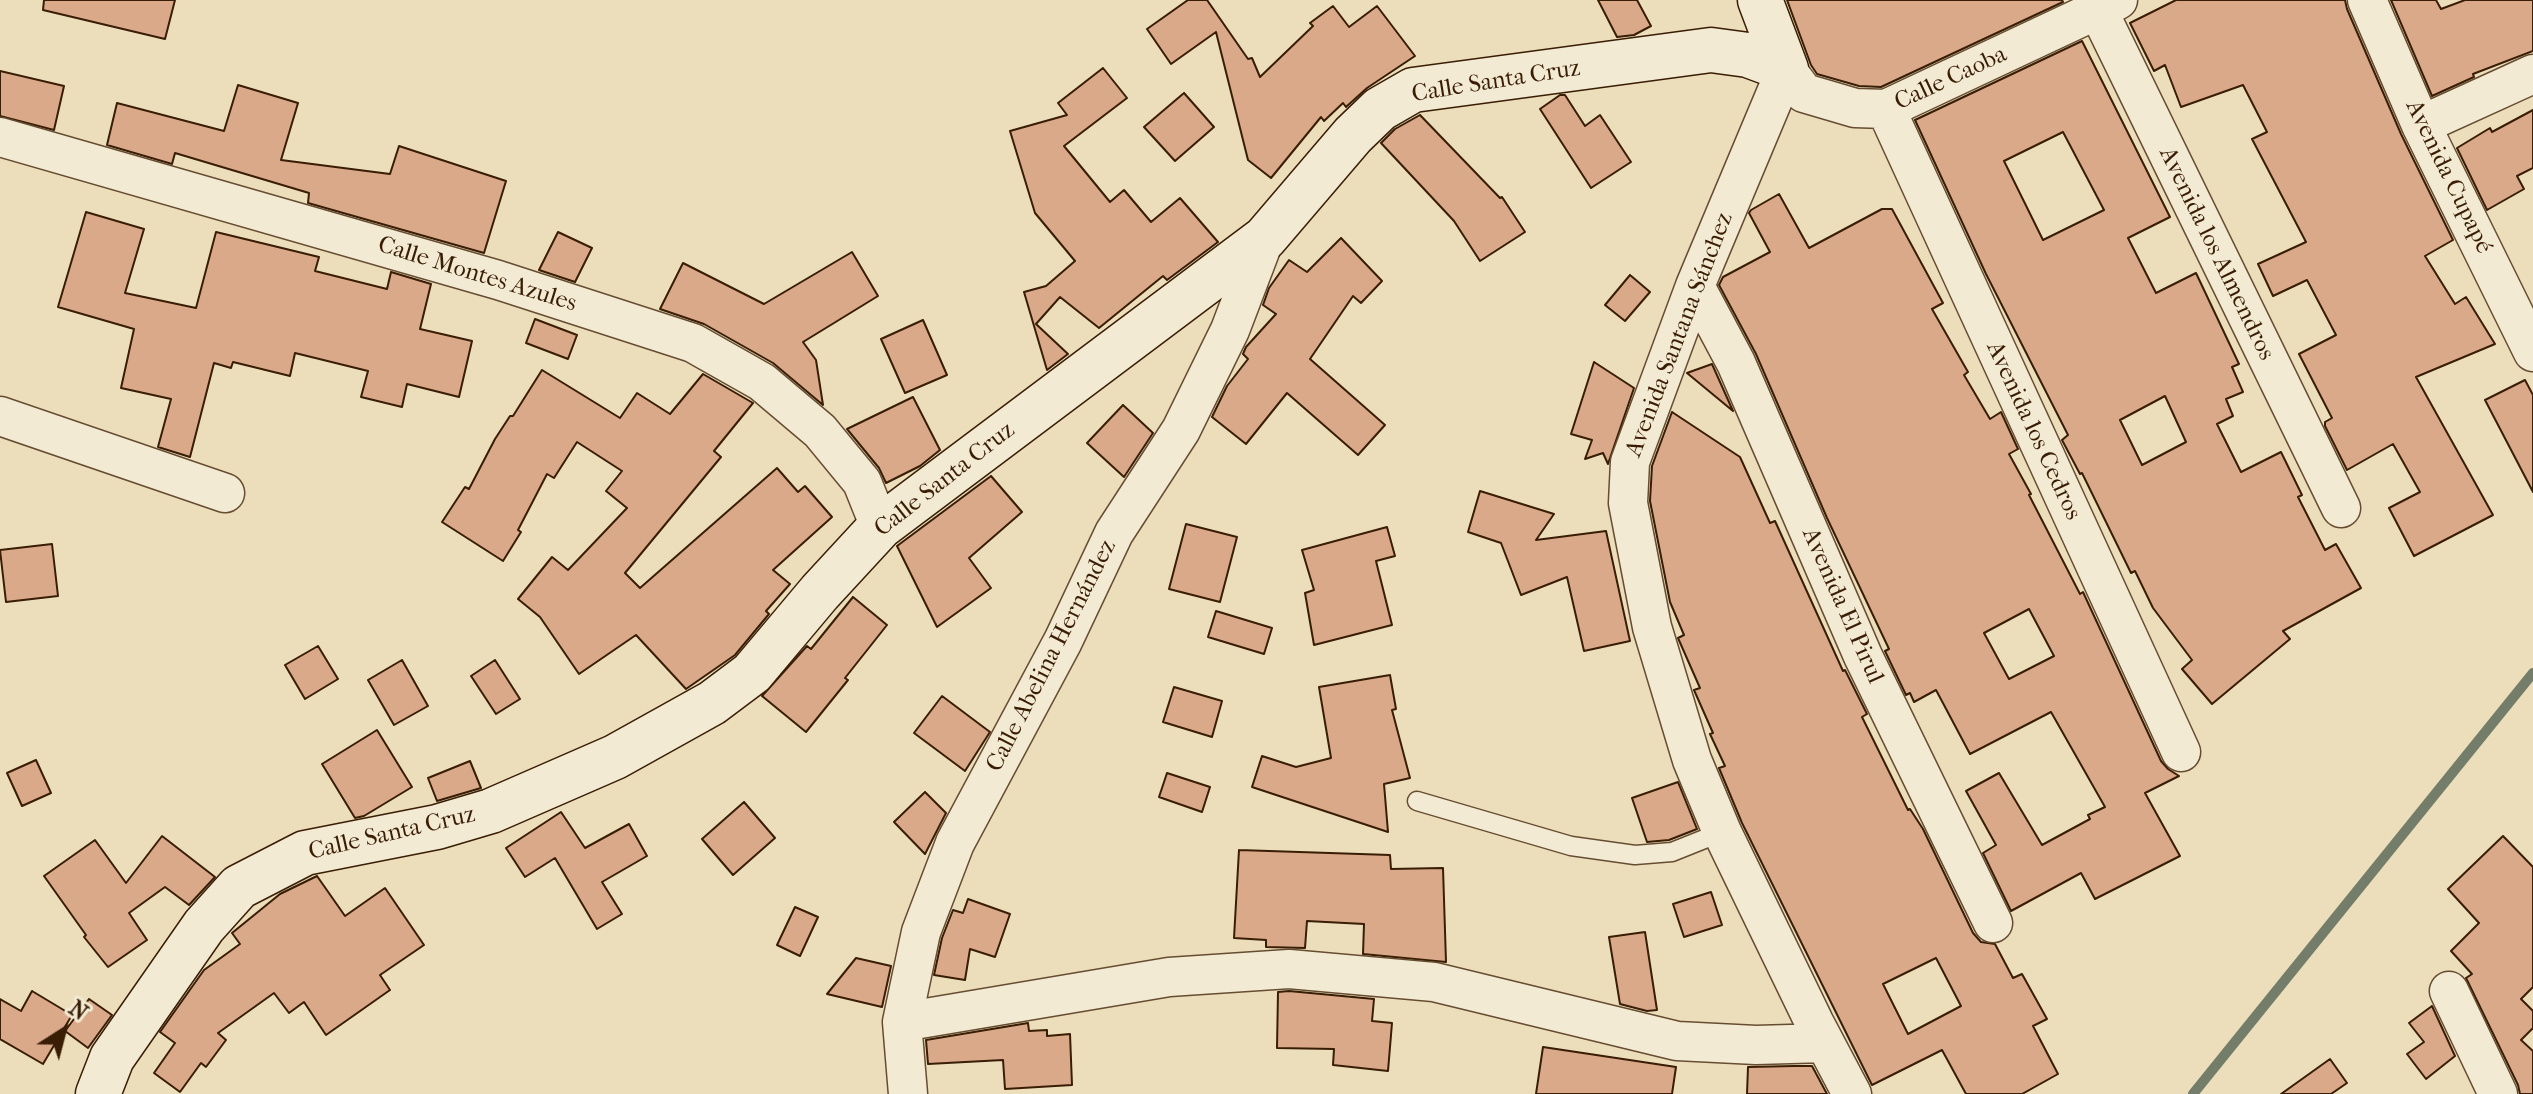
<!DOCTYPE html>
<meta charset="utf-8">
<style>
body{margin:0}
#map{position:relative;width:2533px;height:1094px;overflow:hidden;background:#ecdebb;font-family:"IM FELL French Canon",serif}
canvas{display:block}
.north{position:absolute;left:24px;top:990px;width:80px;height:80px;-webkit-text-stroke:6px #f3ead3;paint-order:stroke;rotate:36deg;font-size:22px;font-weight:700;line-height:32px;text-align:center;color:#391d05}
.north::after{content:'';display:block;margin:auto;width:28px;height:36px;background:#391d05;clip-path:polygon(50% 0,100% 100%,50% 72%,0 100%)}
</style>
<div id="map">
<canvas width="2533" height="1094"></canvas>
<div class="north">N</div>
</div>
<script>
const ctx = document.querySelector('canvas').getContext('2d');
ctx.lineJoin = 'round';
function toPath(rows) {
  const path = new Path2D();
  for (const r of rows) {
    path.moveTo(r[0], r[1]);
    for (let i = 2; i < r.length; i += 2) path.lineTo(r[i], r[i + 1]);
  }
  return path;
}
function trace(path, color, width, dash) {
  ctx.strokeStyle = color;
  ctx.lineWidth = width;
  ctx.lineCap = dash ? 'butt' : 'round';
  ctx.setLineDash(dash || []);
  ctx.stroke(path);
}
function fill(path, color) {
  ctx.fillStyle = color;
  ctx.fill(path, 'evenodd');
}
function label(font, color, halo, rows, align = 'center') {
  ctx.font = font + ' "IM FELL French Canon",serif';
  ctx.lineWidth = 6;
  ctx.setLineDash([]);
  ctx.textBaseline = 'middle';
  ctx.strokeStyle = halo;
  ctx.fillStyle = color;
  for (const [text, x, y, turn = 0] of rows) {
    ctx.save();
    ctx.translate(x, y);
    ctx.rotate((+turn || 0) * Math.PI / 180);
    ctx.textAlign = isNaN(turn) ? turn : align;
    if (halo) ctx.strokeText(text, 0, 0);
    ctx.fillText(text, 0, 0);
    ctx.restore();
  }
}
trace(toPath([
 [2193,1094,2533,673]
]), '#737d69', 10);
const building = toPath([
 [44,0,175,0,165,39,43,10,44,0],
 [1188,0,1207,0,1248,59,1252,58,1260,77,1313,26,1310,23,1333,6,1349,27,1377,6,1415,56,1367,88,1346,107,1343,103,1324,121,1321,117,1271,178,1248,160,1216,32,1171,64,1147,29,1188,0],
 [1598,0,1637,0,1651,26,1634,35,1617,37,1598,0],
 [1787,0,2062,0,2063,2,1881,87,1859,86,1817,74,1811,65,1787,0],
 [2176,0,2345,0,2347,9,2401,134,2453,240,2425,256,2455,304,2466,297,2495,344,2416,377,2493,515,2414,556,2389,508,2420,492,2393,444,2347,470,2325,426,2325,422,2332,418,2299,354,2336,335,2307,280,2273,296,2258,264,2306,242,2252,139,2267,132,2243,85,2181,107,2165,65,2154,71,2130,23,2176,0],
 [2391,0,2436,0,2441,9,2465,0,2533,0,2533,51,2473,74,2474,77,2432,96,2391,0],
 [2082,41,2170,217,2128,238,2156,293,2196,273,2239,364,2232,367,2243,392,2226,399,2233,416,2217,424,2241,472,2281,452,2302,495,2298,497,2325,550,2336,544,2361,588,2283,631,2290,639,2212,704,2182,669,2192,660,2153,608,2135,571,2131,573,2082,473,2080,474,2062,440,2068,435,1986,274,1915,120,2082,41],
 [2063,132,2104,210,2043,240,2004,161,2063,132],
 [2165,396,2186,442,2142,465,2120,420,2165,396],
 [1103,68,1127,98,1064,146,1110,202,1124,190,1151,222,1180,198,1218,242,1167,280,1163,276,1099,328,1060,297,1036,324,1068,354,1047,370,1024,292,1046,286,1075,261,1035,213,1010,131,1067,115,1058,103,1103,68],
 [0,71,64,86,54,130,0,116,0,71],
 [238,85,298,103,281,160,390,174,399,146,506,181,484,253,308,203,309,193,175,153,172,164,107,145,117,103,224,131,238,85],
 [1184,93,1214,127,1175,161,1144,127,1184,93],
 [1560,95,1565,95,1585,126,1600,115,1631,162,1591,188,1540,109,1560,95],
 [2533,110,2533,168,2517,176,2524,189,2487,210,2457,148,2490,128,2492,132,2533,110],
 [1420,115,1500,198,1502,197,1525,232,1480,261,1454,221,1381,143,1395,129,1420,115],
 [1779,194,1809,248,1882,209,1892,209,1943,303,1932,309,1968,372,1964,375,1990,419,2001,412,2018,449,2009,454,2031,494,2029,495,2080,594,2083,592,2161,761,2168,769,2179,776,2145,793,2180,856,2095,899,2081,873,2011,911,1983,853,1996,845,1966,791,1999,773,2042,845,2090,819,2088,815,2105,807,2051,712,1970,754,1936,690,1914,702,1910,693,1906,695,1885,651,1889,649,1827,518,1756,354,1719,285,1723,277,1770,252,1749,213,1751,210,1779,194],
 [2029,609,2054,656,2009,679,1984,633,2029,609],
 [86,212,144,229,125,293,196,308,216,232,319,257,315,271,387,289,391,272,431,284,420,329,472,341,459,397,407,384,402,407,361,397,368,371,295,353,290,376,233,362,231,368,214,363,190,457,158,447,171,399,121,388,134,329,58,307,86,212],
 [558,232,592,248,575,282,539,270,558,232],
 [1341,238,1382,281,1361,303,1353,296,1310,359,1385,425,1358,455,1287,393,1246,444,1212,417,1227,386,1248,359,1243,354,1246,347,1276,314,1263,305,1269,288,1289,260,1307,272,1341,238],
 [852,252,878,296,803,342,816,360,823,405,773,363,704,324,660,309,683,263,764,304,852,252],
 [1630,275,1650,292,1625,321,1605,305,1630,275],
 [535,319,577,335,568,359,526,343,535,319],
 [923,320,947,375,905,393,881,339,923,320],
 [1594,362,1634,388,1608,464,1603,453,1585,459,1592,440,1571,434,1594,362],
 [1712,364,1716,373,1733,411,1687,373,1712,364],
 [542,370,620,418,637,393,670,414,703,374,753,403,714,451,721,457,625,573,640,588,777,468,798,492,805,486,832,517,773,570,790,584,766,611,769,614,735,655,686,689,636,635,579,674,540,617,518,599,552,557,568,570,627,508,606,491,622,471,577,442,554,478,547,474,518,530,521,532,503,561,442,522,465,487,469,489,495,439,510,416,513,416,542,370],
 [2525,380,2533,395,2533,492,2485,400,2525,380],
 [913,397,940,450,920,466,886,483,879,468,847,429,913,397],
 [1123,405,1153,433,1124,477,1087,443,1123,405],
 [1672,412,1740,457,1770,523,1775,521,1843,671,1845,670,1867,714,1862,717,1908,810,1910,809,1923,829,1973,933,1981,942,1995,944,2013,978,2022,974,2047,1019,2033,1026,2058,1074,2022,1094,1966,1094,1942,1050,1872,1085,1742,823,1719,768,1725,766,1710,734,1713,733,1694,690,1700,688,1678,638,1684,635,1670,602,1650,501,1652,466,1672,412],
 [1936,958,1961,1006,1908,1034,1883,984,1936,958],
 [991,476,1022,512,969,558,991,588,937,627,897,546,991,476],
 [1480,491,1554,514,1536,540,1606,531,1630,641,1584,651,1567,577,1521,595,1501,543,1468,532,1480,491],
 [1186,524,1237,537,1220,602,1169,589,1186,524],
 [1387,527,1395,556,1376,561,1392,625,1314,645,1305,593,1314,590,1302,550,1387,527],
 [52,544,58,596,6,602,0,550,52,544],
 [853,597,887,625,845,678,848,680,806,732,762,696,807,646,811,649,853,597],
 [1216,611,1272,628,1264,654,1208,637,1216,611],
 [318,646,338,679,305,699,285,665,318,646],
 [402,660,428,706,394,725,368,680,402,660],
 [495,660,520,699,496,714,471,676,495,660],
 [1390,675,1396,709,1392,710,1410,778,1384,784,1388,832,1252,787,1262,756,1296,767,1331,758,1319,687,1390,675],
 [1174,687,1222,701,1212,737,1163,722,1174,687],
 [942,696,990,732,965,771,914,733,942,696],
 [377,730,412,787,364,816,355,818,322,764,377,730],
 [36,760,51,793,22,806,7,773,36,760],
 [470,761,481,788,437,801,428,778,470,761],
 [1167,773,1210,787,1202,812,1159,797,1167,773],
 [1678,782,1697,829,1669,840,1647,842,1632,798,1678,782],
 [925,792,946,813,925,854,894,822,925,792],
 [744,802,775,838,733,875,702,839,744,802],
 [561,812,585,848,629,824,647,856,602,882,622,914,597,929,555,858,525,877,506,848,561,812],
 [162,836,215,877,189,905,165,887,129,913,147,940,108,967,84,937,86,935,44,876,95,840,126,883,162,836],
 [2503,836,2533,867,2533,987,2521,999,2533,1011,2533,1028,2521,1040,2533,1051,2533,1094,2520,1094,2518,1085,2466,978,2472,974,2451,951,2479,923,2448,889,2503,836],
 [1239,850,1390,855,1391,869,1443,868,1446,962,1363,954,1364,924,1307,921,1305,948,1266,947,1266,940,1234,938,1239,850],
 [317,876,345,916,385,888,424,945,380,975,390,990,326,1035,304,1002,289,1013,274,993,218,1033,226,1040,206,1067,201,1063,180,1092,154,1073,175,1043,160,1032,204,970,240,944,232,933,280,894,317,876],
 [1711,892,1722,925,1684,937,1673,904,1711,892],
 [968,899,1010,914,995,957,970,949,965,980,934,975,942,938,953,910,963,913,968,899],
 [795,907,818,917,800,956,777,945,795,907],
 [1645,932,1657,1010,1647,1011,1620,1004,1609,937,1645,932],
 [856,958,891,966,882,1007,827,994,856,958],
 [32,991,72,1015,43,1064,0,1039,0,999,21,1011,32,991],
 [1289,991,1374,999,1372,1021,1392,1023,1388,1071,1333,1065,1334,1049,1277,1048,1278,992,1289,991],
 [89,999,112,1015,88,1048,65,1031,89,999],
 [2432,1006,2455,1056,2426,1079,2407,1054,2424,1042,2409,1023,2432,1006],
 [1028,1023,1029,1031,1047,1030,1047,1036,1070,1034,1072,1085,1005,1089,1003,1060,928,1064,926,1040,1028,1023],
 [1543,1047,1676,1067,1672,1094,1536,1094,1543,1047],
 [2330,1059,2347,1083,2331,1094,2281,1094,2330,1059],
 [1794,1066,1812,1066,1827,1094,1747,1094,1748,1067,1794,1066]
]);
fill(building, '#d9a989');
trace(building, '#391d05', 2);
const lane = toPath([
 [1417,801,1571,846,1635,855,1672,852,1722,832]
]);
const street = toPath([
 [2093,0,2341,508],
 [2367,0,2421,125,2533,352],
 [1886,109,2181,752],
 [2421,125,2533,74],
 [0,137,498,280,693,343,762,382,820,431,862,482,880,527],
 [1695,286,1736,363,1863,656,1993,923],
 [0,416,225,493],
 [2449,991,2498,1094],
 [902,1022,1169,977,1289,969,1434,982,1677,1041,1756,1045,1825,1043],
 [908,1094,902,1022,921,932,955,843,1063,641,1114,533,1181,430,1230,330,1265,238],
 [1852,1094,1814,1022,1722,832,1692,760,1652,627,1628,503,1630,462,1695,286,1786,69,1804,93,1855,108,1886,109,2118,0]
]);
const secondary = toPath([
 [1760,0,1786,69],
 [98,1094,112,1058,204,926,239,887,305,853,437,827,491,811,615,757,712,703,752,673,820,592,880,527,1265,238,1353,135,1380,109,1413,90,1711,50,1748,55,1786,69]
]);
trace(lane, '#664d32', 21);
trace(street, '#664d32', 41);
trace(secondary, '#391d05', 47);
trace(lane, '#f3ead3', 18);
trace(street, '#f3ead3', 38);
trace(secondary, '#f3ead3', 44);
label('24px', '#391d05', '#f3ead3', [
 ["Calle Caoba",1951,79,-25],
 ["Calle Santa Cruz",1496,82,-9],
 ["Avenida Cupapé",2448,177,64],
 ["Avenida los Almendros",2216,254,64],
 ["Calle Montes Azules",477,275,17],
 ["Avenida Santana Sánchez",1680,335,-69],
 ["Avenida los Cedros",2033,431,65],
 ["Calle Santa Cruz",945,480,-38],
 ["Avenida El Pirul",1842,606,66],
 ["Calle Abelina Hernández",1052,656,-63],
 ["Calle Santa Cruz",392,834,-13]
]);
</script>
